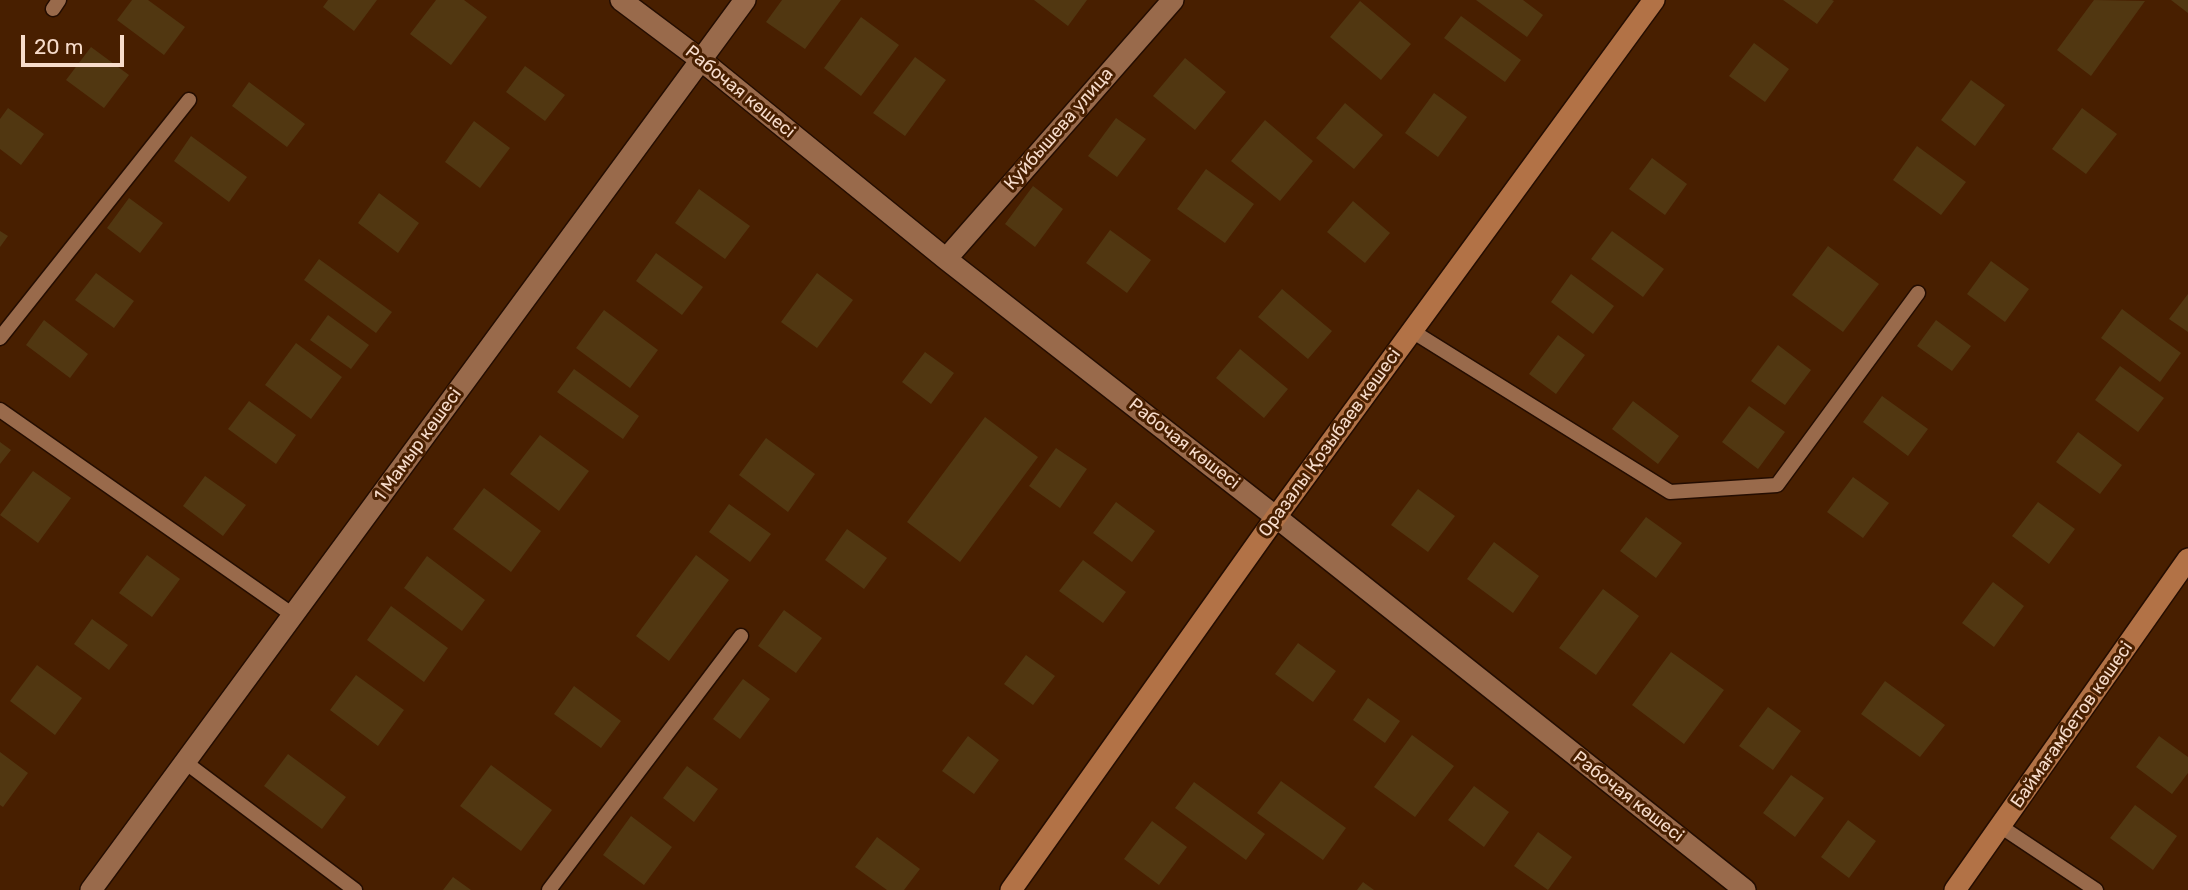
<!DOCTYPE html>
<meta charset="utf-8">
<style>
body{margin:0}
#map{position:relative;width:2188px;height:890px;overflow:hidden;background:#481f00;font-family:Rubik,sans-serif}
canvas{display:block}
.scale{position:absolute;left:21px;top:35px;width:103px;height:32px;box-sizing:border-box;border:4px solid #f7dccb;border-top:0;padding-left:9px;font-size:21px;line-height:24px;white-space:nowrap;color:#f7dccb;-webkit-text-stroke:5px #481f00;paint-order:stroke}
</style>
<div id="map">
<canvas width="2188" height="890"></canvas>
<div class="scale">20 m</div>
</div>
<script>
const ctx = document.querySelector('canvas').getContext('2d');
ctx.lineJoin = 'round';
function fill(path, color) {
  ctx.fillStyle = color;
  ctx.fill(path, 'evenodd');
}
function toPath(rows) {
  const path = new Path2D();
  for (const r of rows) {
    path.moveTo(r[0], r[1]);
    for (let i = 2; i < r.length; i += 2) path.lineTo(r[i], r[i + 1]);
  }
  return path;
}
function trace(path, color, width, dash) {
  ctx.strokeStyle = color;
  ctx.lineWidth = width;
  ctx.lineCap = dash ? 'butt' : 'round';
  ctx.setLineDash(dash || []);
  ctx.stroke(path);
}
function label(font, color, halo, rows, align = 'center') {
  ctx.font = font + ' Rubik,sans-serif';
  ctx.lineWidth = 6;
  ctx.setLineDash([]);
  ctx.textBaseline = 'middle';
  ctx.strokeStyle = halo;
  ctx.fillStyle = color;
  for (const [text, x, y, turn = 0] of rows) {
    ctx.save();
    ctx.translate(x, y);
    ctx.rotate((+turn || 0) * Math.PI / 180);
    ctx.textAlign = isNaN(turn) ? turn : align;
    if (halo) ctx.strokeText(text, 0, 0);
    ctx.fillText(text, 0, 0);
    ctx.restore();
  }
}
fill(toPath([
 [132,0,148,0,185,27,164,55,117,20],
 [328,0,377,0,354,31,323,7],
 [436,0,464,0,487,17,451,65,410,34],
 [782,0,841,0,805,49,766,22],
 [1034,0,1087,0,1068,26],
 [1476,0,1523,0,1543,15,1527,37],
 [1783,0,1832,0,1834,1,1817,24],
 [2094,0,2145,1,2091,76,2057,50],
 [2171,0,2188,0,2188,13],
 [1360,1,1411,44,1381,80,1330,37],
 [1461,16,1521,60,1505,82,1444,38],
 [861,17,899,45,861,96,824,68],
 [1754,43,1789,69,1765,102,1729,76],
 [91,47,129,75,104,108,66,80],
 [915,57,946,80,905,136,873,113],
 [1185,58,1226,92,1195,130,1153,96],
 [525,66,565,95,545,121,506,92],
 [1971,80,2005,105,1975,146,1941,120],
 [249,82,305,124,287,147,232,106],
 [1434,93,1467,117,1438,157,1405,133],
 [1345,103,1383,135,1354,169,1316,138],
 [8,108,44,134,21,165,0,149,0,119],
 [2082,108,2117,134,2086,174,2052,149],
 [1116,118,1146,139,1117,177,1088,156],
 [1265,120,1313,161,1280,201,1231,161],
 [474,121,510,148,480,188,445,162],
 [191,136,247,177,229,202,174,161],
 [1917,146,1966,182,1941,215,1893,180],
 [1652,158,1687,184,1665,215,1629,189],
 [1206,169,1254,204,1225,243,1177,209],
 [1033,186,1063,209,1035,247,1005,224],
 [699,189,750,226,725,259,675,223],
 [379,193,419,223,398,253,358,223],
 [129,198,163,223,140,253,107,228],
 [1353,201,1390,233,1365,263,1327,232],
 [1110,230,1151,260,1127,293,1086,263],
 [0,231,8,236,0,247],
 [1612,231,1664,269,1643,297,1591,259],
 [1828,246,1879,284,1843,332,1792,295],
 [656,253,703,287,682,315,636,281],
 [319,259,392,312,376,333,304,280],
 [1991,261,2029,289,2005,322,1967,294],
 [96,273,134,301,114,328,75,300],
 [817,273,853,300,817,348,781,322],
 [1571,274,1614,306,1593,334,1551,302],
 [1282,289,1332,331,1308,359,1258,317],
 [2188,294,2188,332,2169,319],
 [2122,309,2181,353,2160,382,2101,338],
 [604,310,658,350,630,388,576,348],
 [328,315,369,345,351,369,310,340],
 [44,320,88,354,70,378,26,345],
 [1936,320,1971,346,1952,371,1917,346],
 [1558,335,1585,355,1556,394,1529,374],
 [296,343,342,377,311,419,265,385],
 [1778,345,1811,370,1785,405,1751,381],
 [1240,349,1288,389,1264,418,1216,378],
 [925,352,954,373,931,404,902,382],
 [2120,366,2164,398,2138,432,2095,400],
 [574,369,639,416,623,439,557,392],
 [1882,396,1928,429,1908,456,1863,422],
 [249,401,296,435,276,464,228,429],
 [1633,401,1679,436,1658,464,1612,429],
 [1749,406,1785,432,1758,469,1722,442],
 [985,417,1038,457,960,562,907,522],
 [2078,432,2122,465,2100,494,2056,462],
 [540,435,589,471,559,511,510,474],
 [766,438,815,474,788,512,739,475],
 [0,442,11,450,0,464],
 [1056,448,1087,469,1060,508,1029,486],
 [33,471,71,498,38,543,0,515],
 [205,476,246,505,223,536,183,506],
 [1853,477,1889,503,1863,538,1827,512],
 [484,488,541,531,511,572,453,529],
 [1418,489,1455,516,1428,552,1391,525],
 [1116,502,1155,531,1132,562,1093,533],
 [2038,502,2075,529,2049,564,2012,536],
 [729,504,771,534,750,562,709,532],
 [1646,517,1682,543,1656,578,1620,551],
 [847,529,887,558,864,589,825,560],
 [1494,542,1539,576,1513,613,1467,579],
 [147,555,180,579,152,617,119,593],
 [696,555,729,580,669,661,636,636],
 [427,556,485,600,462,631,404,588],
 [1083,560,1126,592,1103,623,1059,591],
 [1993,582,2024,606,1994,647,1962,623],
 [1603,589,1639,616,1596,675,1559,648],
 [391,606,448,648,424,682,367,640],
 [784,610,822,638,796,673,758,646],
 [92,619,128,645,109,670,74,644],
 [1298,643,1336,671,1313,702,1275,674],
 [1671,652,1724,690,1684,744,1632,705],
 [1026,655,1055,676,1033,705,1004,684],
 [37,665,82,698,55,735,10,701],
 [356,675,404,710,378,746,330,710],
 [743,679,770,699,740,739,713,719],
 [1885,681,1945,725,1920,757,1861,714],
 [574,686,621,721,601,748,554,714],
 [1368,698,1400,721,1385,743,1353,720],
 [1768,707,1801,731,1773,770,1739,746],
 [1412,735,1454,766,1415,817,1374,787],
 [968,736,999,760,974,794,942,771],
 [2159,736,2188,757,2188,773,2172,794,2136,767],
 [0,752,28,773,3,807,0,805],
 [288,754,346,797,322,829,264,786],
 [491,765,552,810,521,851,460,806],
 [687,766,718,789,694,822,663,798],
 [1791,775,1824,798,1795,837,1763,813],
 [1281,781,1346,828,1323,860,1257,813],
 [1194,782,1265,834,1246,860,1175,808],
 [1474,786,1509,812,1484,847,1448,820],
 [2135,805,2177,836,2153,870,2110,838],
 [631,816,672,847,644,885,603,855],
 [1848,820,1876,841,1849,878,1821,857],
 [1152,821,1187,847,1159,885,1124,859],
 [1538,832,1572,857,1548,890,1514,866],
 [877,837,920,869,904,890,887,890,855,867],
 [453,877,471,890,443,890],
 [1363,882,1374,890,1357,890]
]), '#513711');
const lane = toPath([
 [53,9,59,0],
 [1412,331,1670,492,1777,485,1918,293],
 [0,338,189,100],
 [0,410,293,615],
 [185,762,355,890],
 [2000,826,2096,890],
 [549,890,741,636]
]);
const street = toPath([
 [621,0,701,60,946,259,1276,517,1745,890],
 [946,259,1173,0],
 [91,890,745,0]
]);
const secondary = toPath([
 [1011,890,1276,517,1654,0],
 [1955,890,2188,559]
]);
trace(lane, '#240d01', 17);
trace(street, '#240d01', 24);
trace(secondary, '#240d01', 24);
trace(lane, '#996a4b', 14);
trace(street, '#996a4b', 21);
trace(secondary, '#b27246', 21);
label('18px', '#f7dccb', '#481f00', [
 ["Рабочая көшесі",740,92,39],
 ["Куйбышева улица",1059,129,-49],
 ["Оразалы Қозыбаев көшесі",1330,443,-54],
 ["Рабочая көшесі",1184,444,38],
 ["1 Мамыр көшесі",418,445,-54],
 ["Баймағамбетов көшесі",2072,725,-55],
 ["Рабочая көшесі",1628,797,38]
]);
</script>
